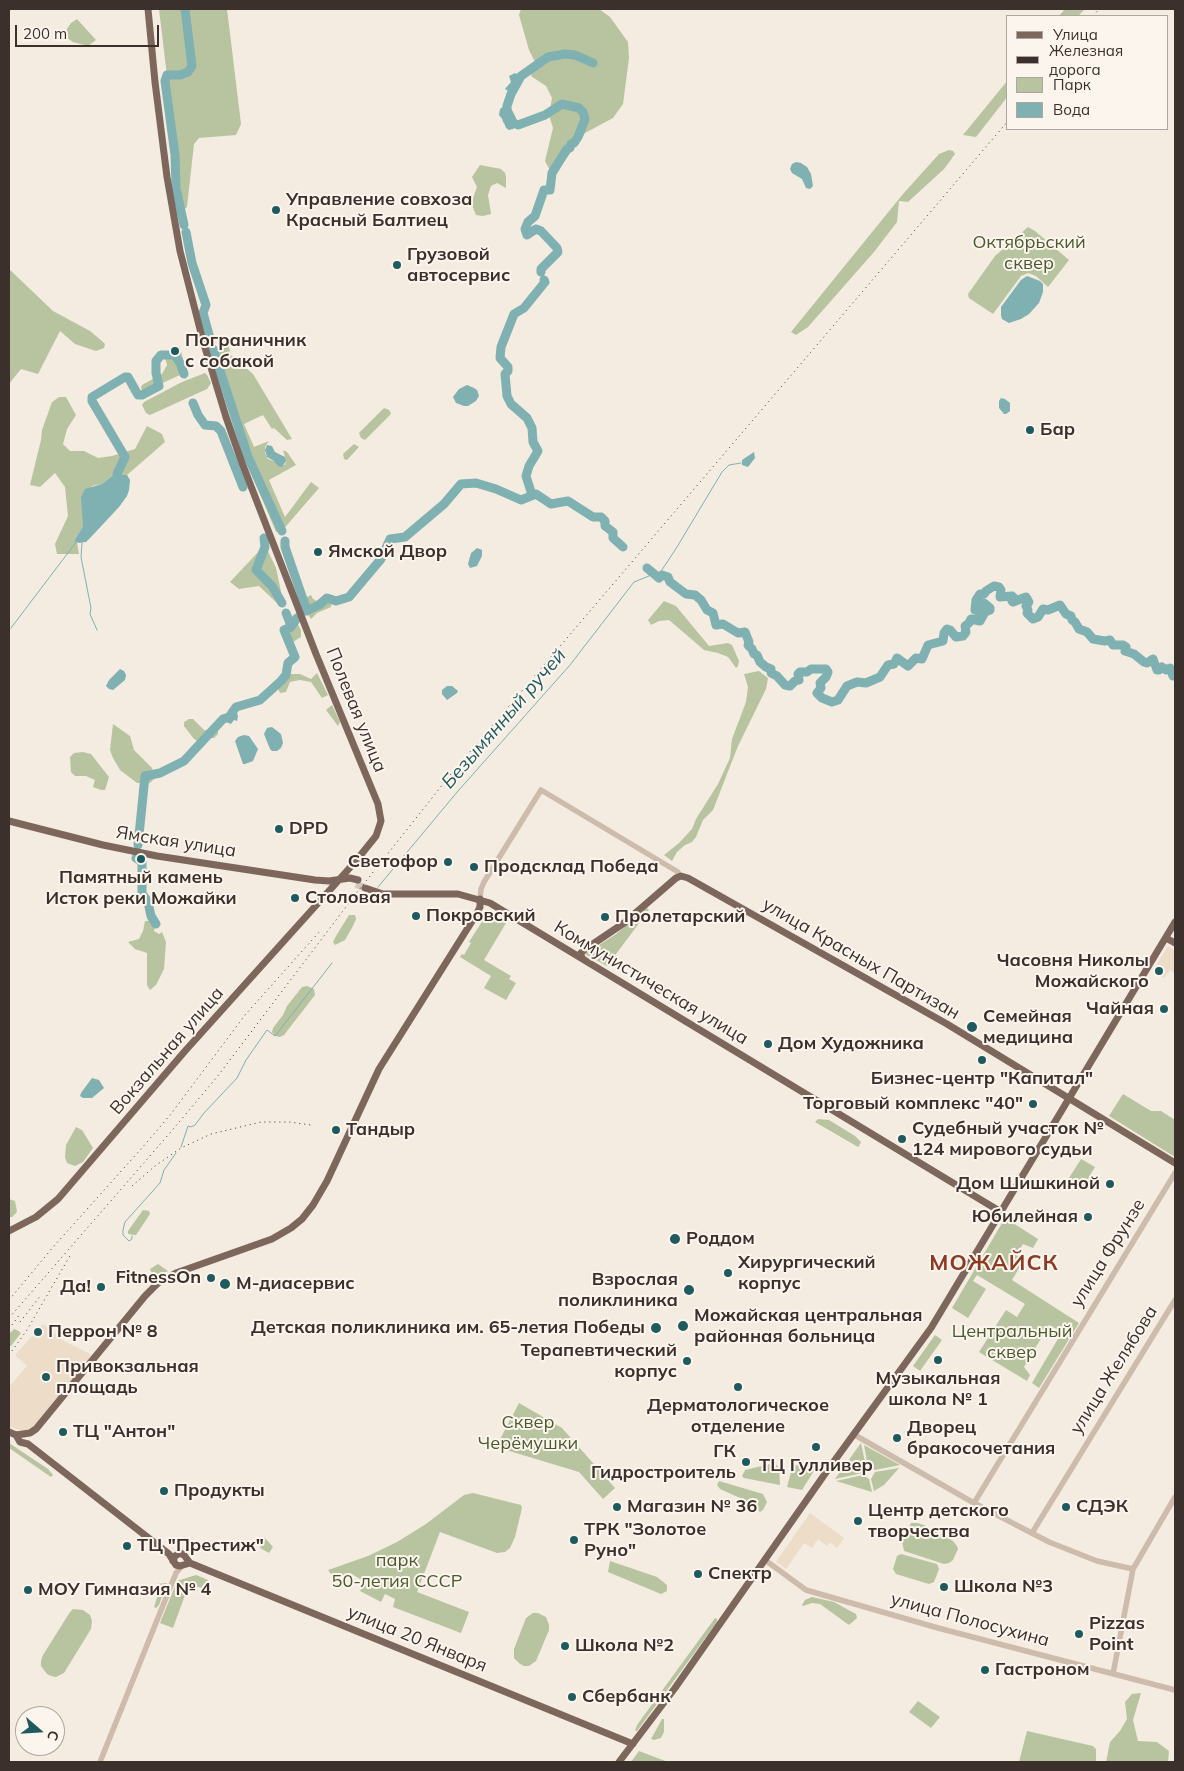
<!DOCTYPE html>
<meta charset="utf-8">
<style>
body{margin:0}
#map{position:relative;width:1184px;height:1771px;overflow:hidden;background:#f4ebe1;font-family:Mulish,sans-serif}
canvas{display:block}
.frame{position:absolute;inset:0;border:10px solid #3b302b;pointer-events:none}
.legend{position:absolute;left:1006px;top:15px;width:162px;height:115px;box-sizing:border-box;background:#fbf5ee;border:1px solid #aea6a0;margin:0;padding:6px 9px;list-style:none;font-size:15px;color:#3b302b}
.legend li{display:flex;align-items:center;gap:10px;height:25px}
.legend b{width:25px;border:1px solid #aea6a0}
.north{position:absolute;left:15px;top:1706px;width:50px;height:50px;box-sizing:border-box;background:#fbf5ee;border:1px solid #aea6a0;border-radius:50%;rotate:109deg;font-size:14px;font-weight:700;line-height:20px;text-align:center;color:#3b302b}
.north::after{content:'';display:block;margin:auto;width:18px;height:22px;background:#1f5a5e;clip-path:polygon(50% 0,100% 100%,50% 72%,0 100%)}
.scale{position:absolute;left:15px;top:25px;width:144px;height:22px;box-sizing:border-box;border:2px solid #3b302b;border-top:0;padding-left:6px;font-size:15px;line-height:18px;white-space:nowrap;color:#3b302b;-webkit-text-stroke:4px #fbf5ee;paint-order:stroke}
</style>
<div id="map">
<canvas width="1184" height="1771"></canvas>
<div class="frame"></div>
<ul class="legend">
<li><b style="height:6px;background:#7d675c"></b>Улица</li>
<li><b style="height:6px;background:#3b302b"></b>Железная дорога</li>
<li><b style="height:14px;background:#b8c4a0"></b>Парк</li>
<li><b style="height:14px;background:#7fb0b2"></b>Вода</li>
</ul>
<div class="north">С</div>
<div class="scale">200 m</div>
</div>
<script>
const ctx = document.querySelector('canvas').getContext('2d');
ctx.lineJoin = 'round';
function fill(path, color) {
  ctx.fillStyle = color;
  ctx.fill(path, 'evenodd');
}
function toPath(rows) {
  const path = new Path2D();
  for (const r of rows) {
    path.moveTo(r[0], r[1]);
    for (let i = 2; i < r.length; i += 2) path.lineTo(r[i], r[i + 1]);
  }
  return path;
}
function trace(path, color, width, dash) {
  ctx.strokeStyle = color;
  ctx.lineWidth = width;
  ctx.lineCap = dash ? 'butt' : 'round';
  ctx.setLineDash(dash || []);
  ctx.stroke(path);
}
function label(font, color, halo, rows, align = 'center') {
  ctx.font = font + ' Mulish,sans-serif';
  ctx.lineWidth = 4;
  ctx.setLineDash([]);
  ctx.textBaseline = 'middle';
  ctx.strokeStyle = halo;
  ctx.fillStyle = color;
  for (const [text, x, y, turn = 0] of rows) {
    ctx.save();
    ctx.translate(x, y);
    ctx.rotate((+turn || 0) * Math.PI / 180);
    ctx.textAlign = isNaN(turn) ? turn : align;
    if (halo) ctx.strokeText(text, 0, 0);
    ctx.fillText(text, 0, 0);
    ctx.restore();
  }
}
fill(toPath([
 [159,9,227,9,241,124,236,135,199,138,194,144,187,207,183,210],
 [521,9,599,9,610,17,628,42,629,58,623,104,613,118,585,133,553,176,545,161,553,128,549,115,552,98,546,86,531,76,536,64,529,50,519,15],
 [1065,9,1085,9,1078,16,1059,16],
 [77,19,96,40,88,46,73,42,63,35,71,23],
 [1008,80,1008,96,976,137,963,135],
 [949,150,953,151,955,154,944,169,908,202,899,201,897,222,874,252,808,327,796,335,791,332,903,194,939,154],
 [480,165,501,169,505,173,506,177,506,188,497,183,491,186,488,195,491,214,483,216,476,215,471,203,477,187,472,177],
 [1028,227,1035,231,1069,260,1048,287,1036,276,1028,273,1021,276,993,314,969,298,968,294,995,256],
 [9,269,53,311,90,331,102,341,105,344,104,348,96,351,75,344,60,331,38,374,21,369,9,384],
 [228,344,231,355,253,374,292,439,287,440,274,428,272,429,263,415,244,424,254,447,269,441,265,447,265,453,268,459,285,465,286,461,283,450,287,452,296,465,269,480,285,517,311,482,319,488,281,532,276,532,257,487,234,423,214,357,212,349],
 [178,346,180,347,183,359,186,365,185,371,180,375,143,392,141,388,142,385,162,374,167,365,165,358,170,352,177,352],
 [205,373,207,375,211,383,207,389,150,415,146,413,142,405,144,402,182,382],
 [59,397,66,397,76,415,67,429,63,444,70,451,84,451,98,458,112,456,135,449,147,426,162,434,165,442,127,475,117,474,112,476,102,484,92,486,83,515,83,526,74,541,77,542,79,554,57,554,55,544,68,516,65,487,55,473,40,487,30,485,41,440,42,430,52,402],
 [384,408,389,410,391,413,390,415,365,440,361,438,359,433],
 [354,444,359,447,347,460,344,459,343,454],
 [261,549,267,549,276,568,283,601,281,604,278,604,259,586,239,589,230,582],
 [311,595,313,599,317,601,332,602,331,607,317,613,311,619,309,616,305,598],
 [664,601,676,606,709,646,728,643,732,645,739,661,738,666,736,668,728,657,718,653,704,650,669,620,659,621,651,625,648,620],
 [297,623,301,630,301,637,293,642,290,640,288,632,294,624],
 [759,671,768,678,766,689,738,746,713,810,703,820,696,837,692,842,685,845,677,852,672,861,664,855,679,843,692,829,696,819,718,784,730,758,732,739,746,702,748,687,744,674],
 [317,673,328,695,322,698,311,682,300,680,290,682,286,692,280,693,275,682,289,674,300,674,311,679],
 [332,705,340,722,338,726,326,710],
 [189,719,193,719,204,730,218,731,218,734,214,738,208,738,199,742,194,739,184,726,184,722],
 [113,724,130,736,134,750,152,768,155,778,150,783,137,783,120,770,113,758,110,750],
 [83,752,91,754,109,777,105,790,101,790,93,787,95,780,86,776,75,776,71,772,70,757,74,753],
 [647,908,649,910,607,966,585,954,616,934],
 [349,915,355,915,356,919,353,926,345,940,335,945,333,942,336,936],
 [487,915,491,915,506,923,484,960,511,976,509,979,516,983,506,1000,484,988,491,976,460,957,462,954,464,955,471,943,469,942,485,917],
 [145,921,150,921,155,926,154,931,159,934,162,932,166,942,164,969,156,985,150,990,147,985,147,953,135,949,128,942,139,939,143,931],
 [307,986,314,989,315,995,284,1035,280,1037,275,1036,272,1032,273,1028,283,1015,287,1006,302,987],
 [1123,1094,1151,1111,1161,1111,1175,1120,1175,1157,1109,1116],
 [818,1119,829,1120,855,1136,861,1142,859,1146,858,1147,815,1122],
 [76,1127,82,1130,93,1148,83,1162,75,1166,67,1163,65,1157,66,1145],
 [1081,1159,1095,1167,1083,1187,1069,1178],
 [9,1199,15,1201,16,1206,17,1212,12,1217,9,1217],
 [143,1210,149,1211,150,1214,136,1235,128,1234,128,1231],
 [1005,1218,1038,1239,1033,1248,1023,1244,1016,1255,1024,1260,1012,1280,1079,1323,1039,1388,1032,1383,1062,1332,1049,1325,1024,1367,1030,1375,1027,1381,979,1352,1006,1310,1017,1317,1025,1304,977,1275,973,1281,986,1289,968,1318,952,1308],
 [158,1264,168,1271,154,1278,150,1269],
 [14,1329,17,1330,21,1333,11,1346,9,1346,9,1334],
 [935,1335,942,1340,920,1371,913,1366],
 [519,1403,562,1428,615,1488,603,1499,579,1472,496,1447],
 [9,1443,48,1469,53,1475,51,1477,9,1448],
 [861,1443,866,1467,862,1473,835,1479],
 [864,1445,900,1465,875,1470,868,1466],
 [774,1463,779,1467,780,1485,744,1478,742,1476,745,1470],
 [793,1465,817,1466,802,1490,787,1487],
 [899,1468,884,1485,874,1491,871,1479,875,1472],
 [863,1475,869,1479,872,1492,836,1481],
 [719,1481,763,1494,767,1502,763,1510,760,1512,749,1502,720,1489,717,1485],
 [473,1493,521,1505,522,1508,515,1537,510,1548,505,1552,497,1553,440,1532,417,1592,469,1612,461,1633,393,1607,395,1599,385,1594,381,1602,360,1591,363,1586,362,1580,350,1573,338,1578,331,1574,328,1570,368,1556,397,1542,426,1524,464,1495],
 [911,1523,917,1523,924,1525,953,1541,957,1546,958,1549,953,1560,949,1563,944,1564,904,1551,902,1541],
 [264,1537,273,1547,269,1553,260,1548],
 [901,1554,937,1564,939,1569,934,1582,929,1584,896,1574,893,1569,897,1556],
 [610,1561,657,1577,667,1585,667,1591,661,1594,608,1572],
 [196,1575,208,1580,204,1589,191,1584,188,1587,173,1628,160,1623,177,1581],
 [167,1583,159,1605,156,1608,154,1607,158,1595,157,1584],
 [812,1597,834,1602,856,1614,857,1618,849,1625,820,1604,812,1603,803,1606,802,1605,805,1600],
 [73,1609,83,1610,90,1615,92,1621,91,1629,64,1673,56,1677,51,1676,47,1674,41,1666,41,1661,43,1655,70,1612],
 [533,1613,538,1613,546,1617,549,1625,549,1630,536,1661,529,1666,524,1666,520,1664,514,1658,514,1649,526,1618],
 [715,1618,717,1619,717,1622,637,1731,635,1731,637,1725],
 [1141,1693,1133,1720,1138,1741,1157,1742,1169,1751,1168,1762,1106,1762,1110,1742,1120,1731,1127,1719,1125,1702,1132,1694],
 [918,1701,940,1717,931,1728,909,1712],
 [662,1719,664,1719,664,1732,661,1738,654,1740,651,1739],
 [1027,1731,1093,1746,1096,1749,1096,1762,1019,1762],
 [639,1751,668,1762,631,1762]
]), '#b8c4a0');
fill(toPath([
 [1168,946,1175,951,1175,973,1170,970,1164,978,1154,972,1157,967,1156,966],
 [43,1324,64,1341,92,1355,33,1428,22,1431,9,1426,9,1387,27,1366,15,1355],
 [810,1513,844,1538,837,1548,830,1542,827,1546,818,1539,812,1548,804,1543,786,1569,776,1562]
]), '#ecdcc8');
fill(toPath([
 [515,73,521,76,523,81,513,94,505,89,511,82,509,76],
 [504,106,511,108,516,118,518,125,513,129,509,130,506,128,503,120,499,115,500,109],
 [796,162,801,163,807,167,811,174,813,186,810,189,806,188,802,179,792,173,790,169,792,164],
 [1027,276,1040,281,1043,284,1043,292,1039,303,1029,314,1021,319,1009,323,1002,319,1001,315,1001,307,1021,280],
 [467,385,474,388,477,390,479,396,476,401,468,406,464,406,456,403,453,397,459,389],
 [1001,398,1005,399,1010,403,1010,411,1006,414,1004,414,999,408,999,401],
 [267,445,272,446,275,452,285,457,286,461,282,467,278,466,274,461,267,457,265,450],
 [754,452,755,458,748,467,742,465,742,460],
 [117,474,127,475,130,480,129,490,127,496,119,507,91,537,86,542,79,543,74,541,83,526,81,497,85,489,102,484,112,476],
 [477,548,482,550,482,556,477,566,470,568,468,564,471,553],
 [120,669,124,671,126,675,125,680,113,690,109,689,106,686,109,680],
 [447,686,452,686,458,691,457,693,447,700,442,694,442,690],
 [232,710,236,711,238,716,237,721,234,720,231,724,224,721,223,719],
 [272,727,281,734,283,743,281,748,277,751,272,751,270,749,264,734,267,728],
 [244,735,249,736,258,749,253,761,245,764,243,764,235,741,238,737],
 [92,1078,99,1080,104,1088,92,1098,83,1098,80,1096,81,1093]
]), '#7fb0b2');
trace(toPath([
 [82,543,81,557,91,608,90,614,97,630],
 [658,576,677,547,722,472,729,465,741,463],
 [11,628,77,541],
 [378,887,458,791,570,665,634,582,649,576,652,571],
 [181,1147,188,1126,191,1127,195,1125,204,1113,237,1078,246,1060,267,1030,275,1036,332,963],
 [132,1236,132,1239,129,1241,123,1235,123,1230,125,1222,160,1183,164,1170,176,1153]
]), '#7fb0b2', 1);
trace(toPath([
 [184,225,176,188,175,155,165,81,167,75,180,75,188,72,192,66,185,9],
 [186,232,192,263,206,305,203,313,211,342],
 [541,272,541,269,558,252,557,248,541,231,536,229,527,235,525,229,528,222,535,216,544,190,550,190,552,173,567,149,570,148,571,144,574,143,578,137,585,119,583,112,579,108,562,104,545,115,518,125,507,120,507,106,511,94,521,76,548,57,565,54,575,55,593,63],
 [213,349,248,457,282,531],
 [193,403,198,415,205,425,216,426,221,431,243,487],
 [117,474,125,457,92,401,92,397,125,377,128,377,138,395,142,395,159,386,156,373,156,361,161,355,175,355,181,365,184,374],
 [532,495,526,476,529,466,538,451,533,442,532,428,527,418,511,404,507,396,505,374,508,371,508,367,500,358,501,347,514,314,524,308,545,282,544,280],
 [264,538,265,547,256,570,272,586,282,603],
 [285,541,285,547,307,611],
 [647,568,659,578,662,575,668,577,670,582,686,594,695,595,701,600,707,610,713,613,716,625,723,624,738,633,745,632,749,642,748,645,752,649,754,654,757,655,760,662,766,667,771,669,771,673,777,676,785,685,790,686,795,681,799,680,798,674,800,672,807,672,811,669,826,669,828,672,826,677,820,683,821,688,817,693,822,698,832,702,838,700,847,686,857,682,866,683,880,677,888,665,894,664,897,658,908,666,916,658,922,659,928,645,943,641,944,633,947,629,950,630,956,637,963,636,966,632,965,626,969,623,971,619,980,621,985,612,990,610,990,608,984,603,978,606,977,611,975,610,976,600,980,594,984,594,986,591,994,586,999,587,1001,590,1000,597,1012,596,1014,598,1012,601,1013,602,1026,597,1029,602,1026,606,1028,610,1027,613,1033,619,1038,617,1043,609,1048,610,1060,605,1066,614,1071,616,1072,620,1075,622,1079,629,1087,632,1093,639,1105,641,1110,640,1113,645,1123,645,1126,647,1125,651,1134,654,1144,662,1147,663,1153,659,1157,670,1159,670,1162,667,1166,670,1170,668,1173,676,1175,676],
 [306,611,319,605,327,598,336,601,349,597,381,559,390,539,405,537,444,504,461,484,476,483,496,489,521,500,536,494,551,504,568,501,593,517,601,517,605,521,605,526,613,532,613,538,623,547],
 [286,613,291,626],
 [138,845,145,776,160,773,184,761,223,719,229,717,236,707,260,700,281,681,286,675,288,663,295,657,284,630,291,627,297,618],
 [137,856,136,858,142,862,142,893,148,902,151,916,156,924]
]), '#7fb0b2', 9);
trace(toPath([
 [356,884,365,888]
]), '#cfc6bd', 7, [7, 3.5]);
trace(toPath([
 [480,899,481,889,484,882,541,790,678,872,679,877],
 [853,1434,974,1503,1049,1542,1097,1561,1133,1569],
 [974,1503,1175,1173],
 [1032,1533,1175,1300],
 [765,1560,806,1590,938,1628,1175,1690],
 [1113,1674,1133,1569,1175,1497],
 [100,1762,176,1573,182,1566]
]), '#cdbbac', 5.5);
trace(toPath([
 [9,821,103,845,157,856,315,880,329,881,350,878,358,880],
 [365,888,383,894,458,894,490,903,1001,1212],
 [1166,938,1175,943],
 [583,959,580,954,584,950,624,923,676,878,681,876,688,878,947,1024,1175,1163],
 [9,1231,36,1217,58,1199,185,1051,355,862,376,836,381,821,378,804,316,654,242,463,226,417,203,341,180,251,167,177,155,82,148,9],
 [9,1432,16,1435],
 [16,1435,30,1433,36,1429,145,1296,158,1283,176,1273,272,1239,291,1228,302,1219,313,1205,327,1181,379,1069,476,915,480,907,480,899],
 [16,1435,20,1442,28,1444,169,1554,176,1565,180,1566,190,1563],
 [173,1561,175,1556,180,1553,184,1555,190,1563],
 [190,1563,633,1744],
 [619,1762,675,1688,827,1471,931,1328,1175,922]
]), '#7d675c', 7);
trace(toPath([
 [1093,16,1099,9],
 [132,1186,155,1166,181,1148,211,1134,261,1122,289,1122,311,1125],
 [9,1300,54,1246,141,1149,171,1114,245,1015,321,930],
 [9,1318,169,1134,217,1077,355,895,451,774,1008,121],
 [20,1322,41,1295],
 [9,1329,20,1314],
 [9,1355,27,1330,71,1254]
]), '#3b302b', 1, [1, 4]);
for (const [x, y, r, color] of [
 [276,210,5,"#1f5a5e"],
 [397,265,5,"#1f5a5e"],
 [175,351,5,"#1f5a5e"],
 [1030,430,5,"#1f5a5e"],
 [318,552,5,"#1f5a5e"],
 [279,829,5,"#1f5a5e"],
 [141,859,5,"#1f5a5e"],
 [448,862,5,"#1f5a5e"],
 [474,867,5,"#1f5a5e"],
 [295,898,5,"#1f5a5e"],
 [416,916,5,"#1f5a5e"],
 [605,917,5,"#1f5a5e"],
 [1159,971,5,"#1f5a5e"],
 [1164,1009,5,"#1f5a5e"],
 [972,1027,6,"#1f5a5e"],
 [768,1044,5,"#1f5a5e"],
 [982,1060,5,"#1f5a5e"],
 [1033,1104,5,"#1f5a5e"],
 [336,1130,5,"#1f5a5e"],
 [902,1139,5,"#1f5a5e"],
 [1110,1184,5,"#1f5a5e"],
 [1088,1217,5,"#1f5a5e"],
 [675,1239,6,"#1f5a5e"],
 [728,1273,5,"#1f5a5e"],
 [211,1278,5,"#1f5a5e"],
 [225,1284,6,"#1f5a5e"],
 [101,1287,5,"#1f5a5e"],
 [689,1290,6,"#1f5a5e"],
 [683,1326,6,"#1f5a5e"],
 [656,1328,6,"#1f5a5e"],
 [38,1332,5,"#1f5a5e"],
 [938,1360,5,"#1f5a5e"],
 [687,1361,5,"#1f5a5e"],
 [46,1377,5,"#1f5a5e"],
 [738,1387,5,"#1f5a5e"],
 [63,1432,5,"#1f5a5e"],
 [897,1438,5,"#1f5a5e"],
 [816,1447,5,"#1f5a5e"],
 [746,1462,5,"#1f5a5e"],
 [164,1491,5,"#1f5a5e"],
 [617,1507,5,"#1f5a5e"],
 [1066,1507,5,"#1f5a5e"],
 [858,1521,5,"#1f5a5e"],
 [574,1540,5,"#1f5a5e"],
 [127,1546,5,"#1f5a5e"],
 [698,1574,5,"#1f5a5e"],
 [944,1587,5,"#1f5a5e"],
 [28,1590,5,"#1f5a5e"],
 [1079,1634,5,"#1f5a5e"],
 [565,1646,5,"#1f5a5e"],
 [985,1670,5,"#1f5a5e"],
 [572,1697,5,"#1f5a5e"]
]) {
  const dot = new Path2D();
  dot.arc(x, y, r, 0, 2 * Math.PI);
  ctx.fillStyle = color;
  ctx.fill(dot);
  trace(dot, '#fbf5ee', 2);
}
label('bold 18px', '#3b302b', '#fbf5ee', [
 ["Управление совхоза",286,200],
 ["Красный Балтиец",286,221],
 ["Грузовой",407,255],
 ["автосервис",407,276],
 ["Пограничник",185,341],
 ["с собакой",185,362],
 ["Бар",1040,430],
 ["Ямской Двор",328,552],
 ["DPD",289,829],
 ["Светофор",438,862,"right"],
 ["Продсклад Победа",484,867],
 ["Памятный камень",141,878,"center"],
 ["Исток реки Можайки",141,899,"center"],
 ["Столовая",305,898],
 ["Покровский",426,916],
 ["Пролетарский",615,917],
 ["Часовня Николы",1149,961,"right"],
 ["Можайского",1149,982,"right"],
 ["Чайная",1154,1009,"right"],
 ["Семейная",983,1017],
 ["медицина",983,1038],
 ["Дом Художника",778,1044],
 ["Бизнес-центр \"Капитал\"",982,1079,"center"],
 ["Торговый комплекс \"40\"",1023,1104,"right"],
 ["Судебный участок №",912,1129],
 ["124 мирового судьи",912,1150],
 ["Тандыр",346,1130],
 ["Дом Шишкиной",1100,1184,"right"],
 ["Юбилейная",1078,1217,"right"],
 ["Роддом",686,1239],
 ["Хирургический",738,1263],
 ["корпус",738,1284],
 ["FitnessOn",201,1278,"right"],
 ["Взрослая",678,1280,"right"],
 ["поликлиника",678,1301,"right"],
 ["М-диасервис",236,1284],
 ["Да!",91,1287,"right"],
 ["Можайская центральная",694,1316],
 ["районная больница",694,1337],
 ["Детская поликлиника им. 65-летия Победы",645,1328,"right"],
 ["Перрон № 8",48,1332],
 ["Терапевтический",677,1351,"right"],
 ["корпус",677,1372,"right"],
 ["Привокзальная",56,1367],
 ["площадь",56,1388],
 ["Музыкальная",938,1379,"center"],
 ["школа № 1",938,1400,"center"],
 ["Дерматологическое",738,1406,"center"],
 ["отделение",738,1427,"center"],
 ["Дворец",907,1428],
 ["бракосочетания",907,1449],
 ["ТЦ \"Антон\"",73,1432],
 ["ГК",736,1452,"right"],
 ["Гидростроитель",736,1473,"right"],
 ["ТЦ Гулливер",816,1466,"center"],
 ["Продукты",174,1491],
 ["Магазин № 36",627,1507],
 ["СДЭК",1076,1507],
 ["Центр детского",868,1511],
 ["творчества",868,1532],
 ["ТРК \"Золотое",584,1530],
 ["Руно\"",584,1551],
 ["ТЦ \"Престиж\"",137,1546],
 ["Спектр",708,1574],
 ["Школа №3",954,1587],
 ["МОУ Гимназия № 4",38,1590],
 ["Pizzas",1089,1624],
 ["Point",1089,1645],
 ["Школа №2",575,1646],
 ["Гастроном",995,1670],
 ["Сбербанк",582,1697]
], 'left');
label('18px', '#4a5a2e', '#fbf5ee', [
 ["Октябрьский",1029,243],
 ["сквер",1029,264],
 ["Центральный",1012,1332],
 ["сквер",1012,1353],
 ["Сквер",528,1423],
 ["Черёмушки",528,1444],
 ["парк",397,1561],
 ["50-летия СССР",397,1582]
]);
label('18px', '#3b302b', '#fbf5ee', [
 ["Полевая улица",356,710,68],
 ["Ямская улица",176,842,9],
 ["улица Красных Партизан",861,959,30],
 ["Коммунистическая улица",651,983,31],
 ["Вокзальная улица",167,1051,-49],
 ["улица Фрунзе",1108,1253,-58],
 ["улица Желябова",1114,1370,-58],
 ["улица Полосухина",970,1620,15],
 ["улица 20 Января",417,1639,22]
]);
label('italic 19px', '#1f5a5e', '#fbf5ee', [
 ["Безымянный ручей",504,719,-49]
]);
ctx.letterSpacing = '1px';
label('bold 22px', '#8c3b22', '#fbf5ee', [
 ["МОЖАЙСК",994,1263]
]);
ctx.letterSpacing = '0px';
</script>
